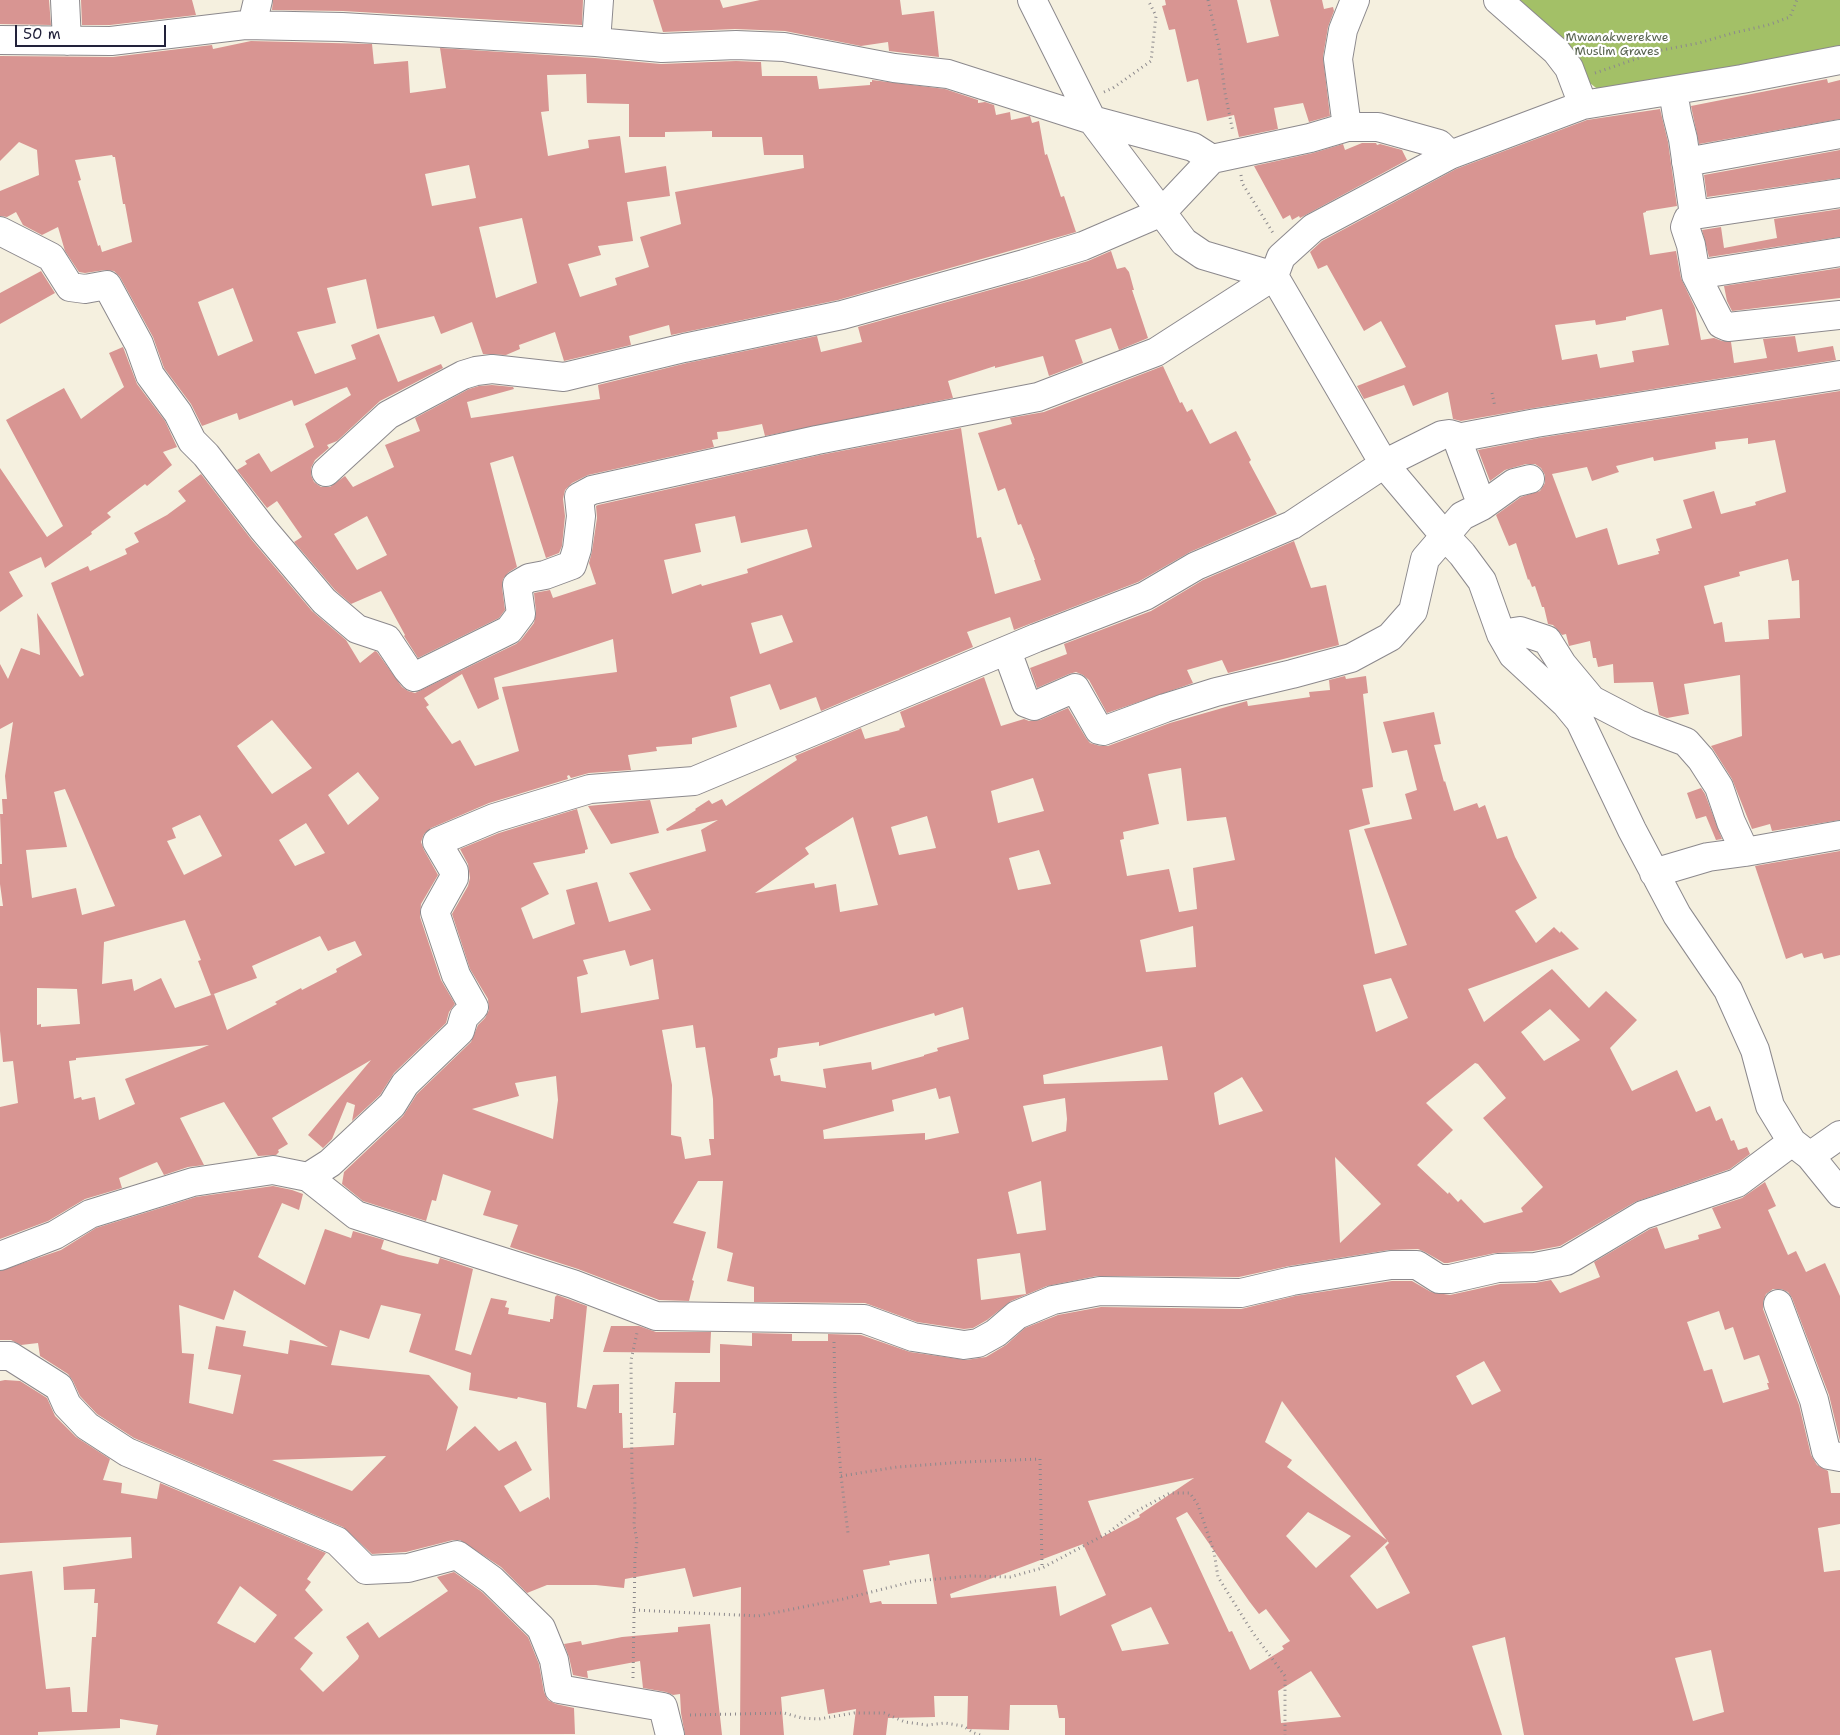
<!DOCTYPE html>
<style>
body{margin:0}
#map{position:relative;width:1840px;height:1735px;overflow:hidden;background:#f5f0df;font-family:"Shantell Sans",sans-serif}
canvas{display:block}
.scale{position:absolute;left:15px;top:25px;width:151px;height:22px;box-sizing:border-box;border:2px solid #22223b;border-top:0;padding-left:6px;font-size:15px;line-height:18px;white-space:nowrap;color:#22223b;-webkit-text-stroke:4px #fff;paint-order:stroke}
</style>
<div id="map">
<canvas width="1840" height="1735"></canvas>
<div class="scale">50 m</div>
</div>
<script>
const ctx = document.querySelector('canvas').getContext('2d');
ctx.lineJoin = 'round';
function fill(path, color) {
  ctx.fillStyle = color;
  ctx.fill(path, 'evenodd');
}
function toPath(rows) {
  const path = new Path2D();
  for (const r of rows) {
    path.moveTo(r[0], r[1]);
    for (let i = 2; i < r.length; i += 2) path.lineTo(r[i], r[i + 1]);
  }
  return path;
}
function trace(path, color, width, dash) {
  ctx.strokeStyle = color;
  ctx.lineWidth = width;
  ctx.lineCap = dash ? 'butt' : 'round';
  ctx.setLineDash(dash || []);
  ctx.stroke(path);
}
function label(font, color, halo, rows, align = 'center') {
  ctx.font = font + ' "Shantell Sans",sans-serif';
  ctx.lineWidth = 4.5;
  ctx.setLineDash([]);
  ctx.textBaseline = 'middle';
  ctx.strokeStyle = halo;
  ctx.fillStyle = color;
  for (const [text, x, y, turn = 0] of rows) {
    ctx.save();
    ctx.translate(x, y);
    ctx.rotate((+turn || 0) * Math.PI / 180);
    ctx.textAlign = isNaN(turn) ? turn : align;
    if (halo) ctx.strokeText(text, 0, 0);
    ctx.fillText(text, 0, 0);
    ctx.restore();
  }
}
fill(toPath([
 [1502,0,1840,0,1840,51,1603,93,1506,20]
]), '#a3c067');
fill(toPath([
 [0,0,49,0,51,25,0,24],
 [81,0,192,0,196,15,110,25,82,25],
 [273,0,583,0,582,25,343,11,272,10],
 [653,0,720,0,723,8,760,0,900,0,902,15,934,11,939,57,889,51,888,42,861,46,785,31,735,29,663,32],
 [1165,0,1237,0,1247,43,1279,36,1270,0,1322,0,1324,9,1333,7,1334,11,1328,27,1323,57,1330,116,1309,122,1303,103,1274,108,1278,129,1239,137,1234,115,1207,121,1198,79,1187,82,1175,29,1169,30,1162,6,1166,5],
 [251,41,372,44,374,64,408,61,410,93,446,88,440,48,595,58,661,64,736,61,761,62,762,76,817,76,819,89,870,85,870,82,872,82,872,80,945,89,978,100,978,103,985,102,994,105,996,115,1010,112,1011,120,1030,116,1032,123,1039,121,1045,155,1047,154,1061,197,1064,196,1076,232,838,300,671,335,669,325,629,336,631,345,564,361,555,332,519,345,520,349,506,355,483,354,472,322,441,334,434,316,377,329,366,279,327,288,336,323,297,332,315,374,356,359,351,345,379,334,398,382,441,364,443,368,380,401,337,441,327,445,329,448,315,460,311,468,311,475,314,482,321,487,330,487,345,476,353,487,394,467,385,445,420,431,415,418,469,389,479,386,492,385,513,387,514,389,467,402,471,418,600,399,598,385,687,363,817,336,821,352,862,342,858,327,1029,279,1088,261,1111,251,1117,269,1125,267,1129,272,1134,290,1132,290,1148,338,1119,350,1111,328,1075,340,1083,363,1049,376,1043,356,995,368,995,366,948,381,953,398,765,436,762,424,727,431,717,432,718,439,712,440,714,447,588,475,572,483,565,490,563,499,565,516,562,546,559,553,546,558,513,456,490,463,517,567,509,572,503,579,502,587,505,610,499,618,418,658,404,636,405,635,381,591,351,604,335,590,294,542,302,537,277,501,267,508,237,470,247,464,245,461,259,453,271,472,314,447,305,424,351,395,347,387,294,406,292,400,239,420,237,413,202,426,191,404,164,368,153,337,120,277,114,271,105,270,85,273,79,272,65,251,58,227,42,235,23,225,16,212,7,217,0,216,0,191,39,175,37,150,19,142,0,161,0,56,113,57,212,45,213,49],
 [586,74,587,103,629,104,629,137,665,137,665,132,712,131,712,137,762,137,764,155,803,155,804,168,675,192,681,224,640,237,649,267,615,278,617,285,580,297,568,264,601,255,598,246,633,241,627,202,670,196,666,166,625,173,620,136,588,140,589,148,548,156,541,112,549,111,547,75],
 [112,155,113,157,115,157,123,204,125,204,132,242,102,252,100,245,98,246,78,181,81,180,75,160],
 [469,165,476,198,432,206,425,174],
 [522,218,537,283,496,298,479,227],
 [233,288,253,341,218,356,198,302],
 [367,516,387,555,357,570,334,534],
 [1827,79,1828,83,1840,80,1840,119,1699,144,1691,106],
 [1660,109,1668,142,1677,206,1646,211,1646,212,1643,213,1650,255,1676,251,1681,278,1695,308,1701,340,1714,338,1722,341,1731,342,1734,363,1767,358,1763,339,1795,336,1798,352,1833,346,1836,360,1534,408,1461,421,1453,419,1448,392,1413,406,1404,385,1364,399,1357,386,1406,367,1381,321,1364,331,1327,265,1318,269,1310,252,1322,241,1456,169,1587,120],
 [1662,309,1669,345,1632,351,1634,362,1600,368,1597,354,1562,360,1555,325,1595,320,1596,325,1626,320,1626,317],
 [1362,143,1376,143,1377,145,1380,144,1402,150,1407,160,1300,218,1299,216,1292,220,1290,215,1283,219,1254,166,1313,153,1343,144,1345,150],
 [1840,150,1840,178,1707,197,1704,175],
 [1840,209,1840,237,1709,257,1702,230,1721,227,1724,248,1777,238,1774,219],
 [1840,268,1840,298,1732,311,1727,301,1724,286],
 [41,271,55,293,0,324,0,293],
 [123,347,137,384,165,421,177,447,163,452,172,465,147,486,145,484,107,513,111,517,91,532,92,534,45,568,41,557,9,572,23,596,0,612,0,468,47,537,63,526,6,420,64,388,81,419,124,387,109,353],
 [1163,366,1180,403,1182,402,1187,412,1192,409,1210,444,1236,431,1251,460,1249,462,1277,514,1190,552,1138,582,1014,630,1010,617,967,632,973,647,821,711,816,697,780,710,770,684,730,697,737,727,692,738,692,744,656,747,657,751,628,755,631,770,589,773,571,778,569,775,567,776,568,779,489,803,431,828,424,834,421,842,424,850,438,875,421,904,420,917,441,980,455,1004,449,1012,446,1023,394,1073,380,1095,352,1121,355,1105,347,1102,332,1139,323,1148,308,1135,371,1060,272,1118,288,1144,278,1150,279,1152,276,1155,258,1156,224,1102,180,1118,204,1165,188,1167,164,1175,157,1162,119,1178,122,1188,85,1199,48,1221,0,1239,0,1107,18,1103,13,1061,3,1062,0,1031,0,906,3,906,0,884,0,864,2,864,0,814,3,814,2,799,7,799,5,776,13,722,0,729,0,664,8,679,21,648,40,655,37,613,80,677,84,675,51,583,88,566,90,571,127,554,125,549,139,542,134,533,167,515,186,501,178,491,201,474,251,539,312,611,346,640,360,663,375,651,377,652,402,687,408,691,415,693,516,644,521,640,534,623,536,612,534,593,550,590,553,598,596,584,589,563,592,551,597,518,596,506,598,505,820,455,961,428,977,538,981,537,995,594,1041,580,1034,560,1035,560,1021,524,1018,525,1005,488,998,491,978,433,1012,424,1010,418,1044,412],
 [735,516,741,543,807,529,812,547,747,569,748,573,702,586,701,584,672,594,664,560,701,552,695,524],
 [782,615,793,642,760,654,751,623],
 [613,639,617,672,502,687,519,751,475,766,460,740,452,744,426,707,429,705,424,698,462,674,478,709,499,699,494,678],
 [272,720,312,768,272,794,237,746],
 [358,772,379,798,378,800,348,825,328,795],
 [65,789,115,906,82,915,76,888,32,898,26,850,67,847,54,792],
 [200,815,222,856,184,875,167,841,176,838,172,828],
 [306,823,325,853,295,866,279,840],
 [185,920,201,960,198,961,211,995,257,978,252,966,320,936,328,951,355,941,362,955,336,969,337,972,302,990,301,988,275,1002,277,1004,227,1030,214,994,175,1008,161,978,134,991,132,979,102,984,104,942],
 [37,988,77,989,80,1024,41,1027,41,1024,37,1025],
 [209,1045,125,1079,135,1104,99,1120,95,1097,82,1100,81,1097,74,1099,69,1061,76,1060,76,1058],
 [1840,391,1840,820,1772,831,1770,824,1752,829,1732,779,1711,746,1742,736,1740,675,1684,684,1689,714,1667,718,1659,715,1653,682,1614,683,1613,664,1598,667,1596,658,1593,658,1590,641,1569,646,1566,634,1562,635,1553,625,1548,624,1544,607,1542,607,1535,586,1532,587,1529,579,1528,580,1516,543,1509,546,1496,515,1521,497,1540,491,1545,483,1545,475,1541,468,1535,464,1526,464,1505,470,1490,481,1478,450,1539,438],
 [1748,438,1748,444,1775,440,1786,492,1755,502,1756,505,1721,514,1714,491,1683,500,1692,528,1656,539,1660,551,1658,551,1659,554,1618,565,1607,528,1576,538,1552,474,1587,467,1592,481,1619,472,1616,466,1653,457,1654,461,1716,449,1715,442],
 [1788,559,1792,581,1799,580,1800,618,1768,620,1769,639,1725,642,1722,622,1714,624,1704,586,1740,576,1739,572],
 [1294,541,1311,588,1326,585,1339,645,1228,673,1222,660,1187,670,1193,683,1107,713,1089,680,1083,675,1076,672,1069,674,1037,688,1030,668,1067,654,1064,644,1151,611,1203,580],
 [1345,676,1346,679,1366,676,1368,693,1363,694,1373,787,1362,789,1370,824,1349,830,1375,954,1407,945,1364,829,1412,819,1405,794,1417,790,1407,750,1392,753,1383,722,1434,712,1441,744,1434,745,1444,782,1445,781,1454,811,1477,803,1479,808,1485,805,1497,839,1507,836,1515,857,1537,898,1515,911,1536,943,1554,927,1560,933,1561,931,1579,949,1468,989,1484,1022,1552,969,1589,1008,1606,991,1637,1020,1610,1048,1632,1091,1677,1070,1696,1112,1710,1106,1716,1121,1722,1118,1731,1141,1734,1140,1738,1150,1747,1147,1750,1154,1730,1169,1635,1202,1560,1246,1533,1251,1495,1253,1448,1263,1444,1263,1425,1252,1418,1249,1389,1250,1289,1266,1239,1277,1097,1276,1047,1286,1011,1301,987,1320,973,1328,964,1329,917,1322,865,1303,754,1302,754,1287,727,1281,733,1253,717,1248,723,1181,698,1181,673,1223,706,1232,692,1280,694,1281,689,1301,659,1300,578,1269,510,1247,518,1225,483,1215,491,1191,443,1174,436,1201,432,1200,426,1221,363,1201,342,1184,344,1172,403,1116,417,1094,471,1042,478,1025,485,1018,489,1010,488,999,470,969,452,914,468,886,470,878,468,864,460,849,499,833,577,809,588,849,585,850,585,853,533,863,549,894,521,908,533,939,575,924,566,890,597,882,609,922,651,910,629,873,706,851,701,830,718,820,667,831,666,829,696,810,695,809,709,800,712,804,722,799,726,806,797,760,795,756,861,728,865,739,900,730,899,729,905,727,900,712,984,677,1001,726,1024,719,1029,721,1040,720,1068,708,1086,738,1090,743,1100,746,1108,746,1170,723,1247,701,1248,706,1310,697,1309,692,1330,690,1329,680],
 [1181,768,1187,821,1226,817,1235,860,1193,868,1197,909,1179,912,1169,869,1127,876,1120,840,1124,839,1123,832,1159,824,1148,774],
 [1033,778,1044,811,998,823,991,791],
 [927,816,936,848,899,855,891,827],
 [853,817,878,905,840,912,836,884,815,888,814,883,755,893,809,854,805,848],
 [1039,850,1051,884,1018,890,1009,858],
 [1193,926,1196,967,1146,972,1140,940],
 [625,950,630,966,653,959,659,999,581,1013,577,977,588,974,583,960],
 [1391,978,1408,1018,1376,1032,1363,985],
 [963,1007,969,1039,937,1048,938,1051,924,1055,924,1056,872,1070,871,1062,823,1069,826,1088,781,1081,780,1075,774,1076,770,1059,777,1057,778,1048,819,1042,819,1046,934,1013,935,1016],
 [1550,1009,1580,1040,1544,1061,1521,1032],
 [693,1025,696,1048,705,1047,713,1099,714,1139,709,1139,711,1155,685,1159,681,1137,671,1135,672,1085,662,1030],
 [1162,1046,1168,1080,1044,1084,1043,1075],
 [1475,1063,1478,1064,1506,1098,1483,1118,1543,1187,1521,1208,1523,1212,1484,1223,1461,1199,1458,1202,1449,1192,1448,1194,1417,1165,1453,1130,1426,1103],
 [556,1076,558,1100,553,1139,472,1109,519,1096,515,1083],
 [1242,1077,1263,1111,1219,1125,1214,1093],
 [936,1088,939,1099,950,1096,959,1133,925,1140,925,1133,824,1139,823,1130,894,1111,892,1100],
 [1065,1098,1067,1119,1066,1131,1032,1142,1023,1106],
 [1335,1157,1381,1204,1340,1243],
 [1041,1181,1046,1230,1017,1234,1008,1192],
 [1020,1253,1026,1294,981,1300,977,1259],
 [1701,788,1705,794,1722,839,1716,840,1706,816,1696,819,1687,793],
 [650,800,659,833,611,844,588,806],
 [1840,851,1840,955,1824,959,1822,953,1804,958,1802,953,1786,959,1755,866],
 [1765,1182,1776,1206,1768,1210,1788,1255,1796,1251,1806,1272,1825,1263,1840,1296,1840,1441,1829,1395,1792,1298,1788,1292,1781,1289,1773,1289,1766,1294,1763,1302,1763,1309,1799,1405,1811,1455,1817,1465,1828,1471,1831,1493,1840,1493,1840,1524,1818,1528,1824,1572,1840,1570,1840,1735,1524,1735,1505,1637,1472,1646,1502,1735,1065,1735,1065,1718,1059,1718,1057,1705,1010,1705,1009,1730,967,1729,968,1696,934,1696,935,1717,888,1718,886,1735,853,1735,856,1709,828,1714,824,1689,781,1697,784,1735,740,1735,741,1587,693,1597,685,1568,625,1579,624,1588,596,1585,547,1585,527,1593,501,1567,460,1540,453,1540,406,1552,372,1554,343,1527,134,1438,97,1414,80,1396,73,1381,68,1374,40,1356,38,1343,21,1345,11,1340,0,1340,0,1271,61,1250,96,1228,196,1197,273,1186,292,1190,303,1194,299,1210,282,1203,258,1257,305,1285,325,1229,351,1238,353,1231,384,1240,381,1249,399,1255,438,1264,440,1258,473,1269,455,1350,471,1355,491,1298,507,1301,505,1307,509,1308,508,1314,550,1322,550,1319,553,1319,555,1297,557,1295,587,1306,577,1407,586,1409,593,1385,619,1384,619,1413,622,1413,623,1448,674,1445,676,1413,673,1413,675,1382,720,1382,720,1344,752,1346,752,1333,792,1334,792,1341,828,1341,828,1334,861,1335,910,1352,966,1360,986,1357,1006,1345,1025,1328,1058,1315,1101,1307,1241,1309,1295,1296,1392,1281,1412,1281,1431,1292,1450,1295,1500,1284,1535,1283,1551,1280,1560,1293,1600,1277,1594,1262,1650,1229,1657,1227,1665,1249,1699,1239,1698,1235,1721,1228,1712,1208,1742,1198],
 [234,1290,328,1347,290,1340,288,1354,243,1346,246,1331,216,1326,208,1369,241,1375,233,1414,189,1403,194,1354,182,1353,179,1305,224,1320],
 [381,1305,421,1314,409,1352,471,1373,469,1390,517,1399,518,1397,546,1403,550,1500,548,1497,520,1512,504,1486,532,1470,516,1441,499,1451,475,1426,446,1451,458,1407,429,1375,331,1365,340,1330,369,1339],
 [1719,1311,1725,1330,1733,1327,1744,1360,1759,1355,1769,1383,1767,1383,1769,1389,1723,1403,1712,1369,1704,1371,1687,1322],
 [1484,1361,1501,1391,1472,1405,1456,1376],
 [1282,1401,1389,1543,1385,1547,1410,1593,1377,1609,1350,1576,1388,1541,1287,1467,1292,1460,1265,1442],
 [386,1456,352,1491,272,1460],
 [1194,1478,1139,1515,1140,1517,1102,1537,1088,1501],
 [1187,1512,1249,1601,1259,1614,1266,1609,1290,1641,1282,1646,1284,1649,1250,1670,1232,1631,1229,1632,1176,1518],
 [1308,1512,1351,1536,1316,1568,1286,1536],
 [1083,1544,1106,1595,1060,1616,1056,1586,951,1598,950,1594],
 [929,1554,937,1604,882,1604,881,1601,870,1603,863,1570,890,1565,889,1561],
 [1151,1607,1169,1644,1122,1651,1111,1625],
 [1711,1650,1724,1712,1693,1721,1675,1658],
 [1311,1671,1341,1717,1281,1723,1278,1691],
 [611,1326,639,1326,656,1332,711,1332,710,1353,603,1352],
 [5,1380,20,1381,47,1398,55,1416,76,1437,110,1459,103,1480,122,1483,121,1493,157,1499,160,1483,326,1553,307,1579,311,1582,305,1590,323,1610,294,1638,313,1653,300,1669,323,1692,358,1659,359,1656,346,1637,368,1622,379,1638,448,1591,437,1577,454,1572,482,1592,528,1637,539,1664,544,1692,548,1700,556,1704,574,1708,575,1734,156,1735,158,1725,120,1719,120,1728,38,1732,38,1735,0,1735,0,1575,32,1571,46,1689,70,1687,72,1712,87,1712,92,1637,96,1637,98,1603,94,1603,95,1589,64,1590,63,1567,132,1558,131,1537,0,1543,0,1381],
 [240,1586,277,1615,255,1643,217,1623],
 [710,1624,722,1735,685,1735,681,1713,680,1694,673,1695,666,1692,643,1688,640,1661,587,1671,588,1678,573,1675,569,1657,564,1644,581,1641,582,1645,622,1637,678,1632,678,1627]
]), '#d89592');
const minor = toPath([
 [65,0,67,41],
 [1032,0,1092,120,1184,242,1203,255,1274,276,1384,464,1444,535,1462,554,1482,581,1501,634,1513,655,1566,704,1580,721,1632,830,1677,915,1728,990,1755,1050,1770,1106,1792,1142,1810,1156,1840,1193],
 [1498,0,1556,51,1569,68,1583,105],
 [252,25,258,0],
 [0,40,111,41,245,25,342,27,596,42,662,48,736,45,784,47,894,68,948,74,1092,120,1193,147,1212,159,1310,138,1347,127,1378,127,1439,144,1450,155],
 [596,42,599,0],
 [1673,91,1677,115,1683,139,1694,215,1840,193],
 [1347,127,1338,59,1343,30,1355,0],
 [1686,162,1840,134],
 [1694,215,1688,219,1685,227,1691,245,1696,275,1721,324,1728,327,1840,315],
 [0,231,51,257,70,287,85,289,107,285,139,344,150,375,178,413,192,441,206,455,263,529,324,601,357,629,387,639,407,669,414,677,509,630,521,614,517,585,529,578,545,575,572,565,577,549,581,516,579,497,592,490,817,440,1038,397,1156,352,1274,276,1281,257,1313,228,1450,155,1583,105,1742,79,1840,60],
 [1696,275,1840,252],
 [1457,438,1536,423,1840,375],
 [326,472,388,415,463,375,476,371,492,369,564,377,684,348,842,315,1024,264,1083,246,1162,212,1212,159],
 [1501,634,1520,631,1547,640,1562,664,1592,700,1638,724,1686,742,1701,759,1719,787,1731,822,1745,852],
 [1007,651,1026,703,1034,706,1075,688,1099,730,1103,731,1165,708,1216,692,1292,674,1351,658,1390,637,1413,611,1425,559,1462,516,1482,506,1514,483,1530,479],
 [1654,873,1708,857,1745,852,1840,835],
 [1810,1156,1840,1135],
 [308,1177,330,1163,392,1105,405,1084,460,1031,464,1017,474,1007,456,975,435,912,454,878,454,871,437,842,494,818,590,789,694,781,1036,638,1145,596,1196,566,1292,525,1384,464,1442,435,1449,434,1456,436,1482,506],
 [0,1256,55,1235,90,1214,193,1182,273,1170,308,1177,356,1215,573,1284,656,1316,864,1319,913,1337,964,1345,978,1343,996,1333,1017,1315,1053,1300,1100,1291,1241,1293,1292,1281,1391,1265,1417,1265,1439,1279,1450,1279,1498,1268,1535,1267,1566,1261,1643,1215,1737,1183,1792,1142],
 [1778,1304,1814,1400,1826,1451,1829,1455,1840,1457],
 [0,1356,10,1356,59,1387,67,1405,87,1426,127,1452,337,1541,366,1570,408,1568,457,1555,492,1580,541,1628,554,1660,559,1689,663,1707,670,1735]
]);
trace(minor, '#8c898d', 30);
trace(toPath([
 [1208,0,1219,47,1225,93,1233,132],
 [1595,73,1662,50,1699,43,1733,33,1768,25,1790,17,1797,0],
 [1104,92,1113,88,1151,61,1156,16,1148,0],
 [1241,175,1242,183,1273,233],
 [1492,393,1495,407],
 [834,1342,835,1394,841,1476,848,1533],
 [841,1476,897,1467,964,1462,1040,1459,1042,1568],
 [634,1610,758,1616,843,1599,915,1581,970,1576,1010,1577,1042,1568,1108,1533,1135,1512,1170,1493,1190,1493,1198,1505,1214,1552,1218,1577,1253,1633,1285,1676,1285,1735],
 [633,1678,635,1556,637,1541,634,1525,635,1502,632,1479,631,1360,637,1333],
 [690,1715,784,1713,802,1718,819,1719,854,1713,884,1713,905,1722,927,1725,945,1723,963,1726,974,1733,980,1735]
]), '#8c898d', 3, [1, 4]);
trace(minor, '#fff', 28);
label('12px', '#56614d', '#fff', [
 ["Mwanakwerekwe",1617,38],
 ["Muslim Graves",1617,52]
]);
</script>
